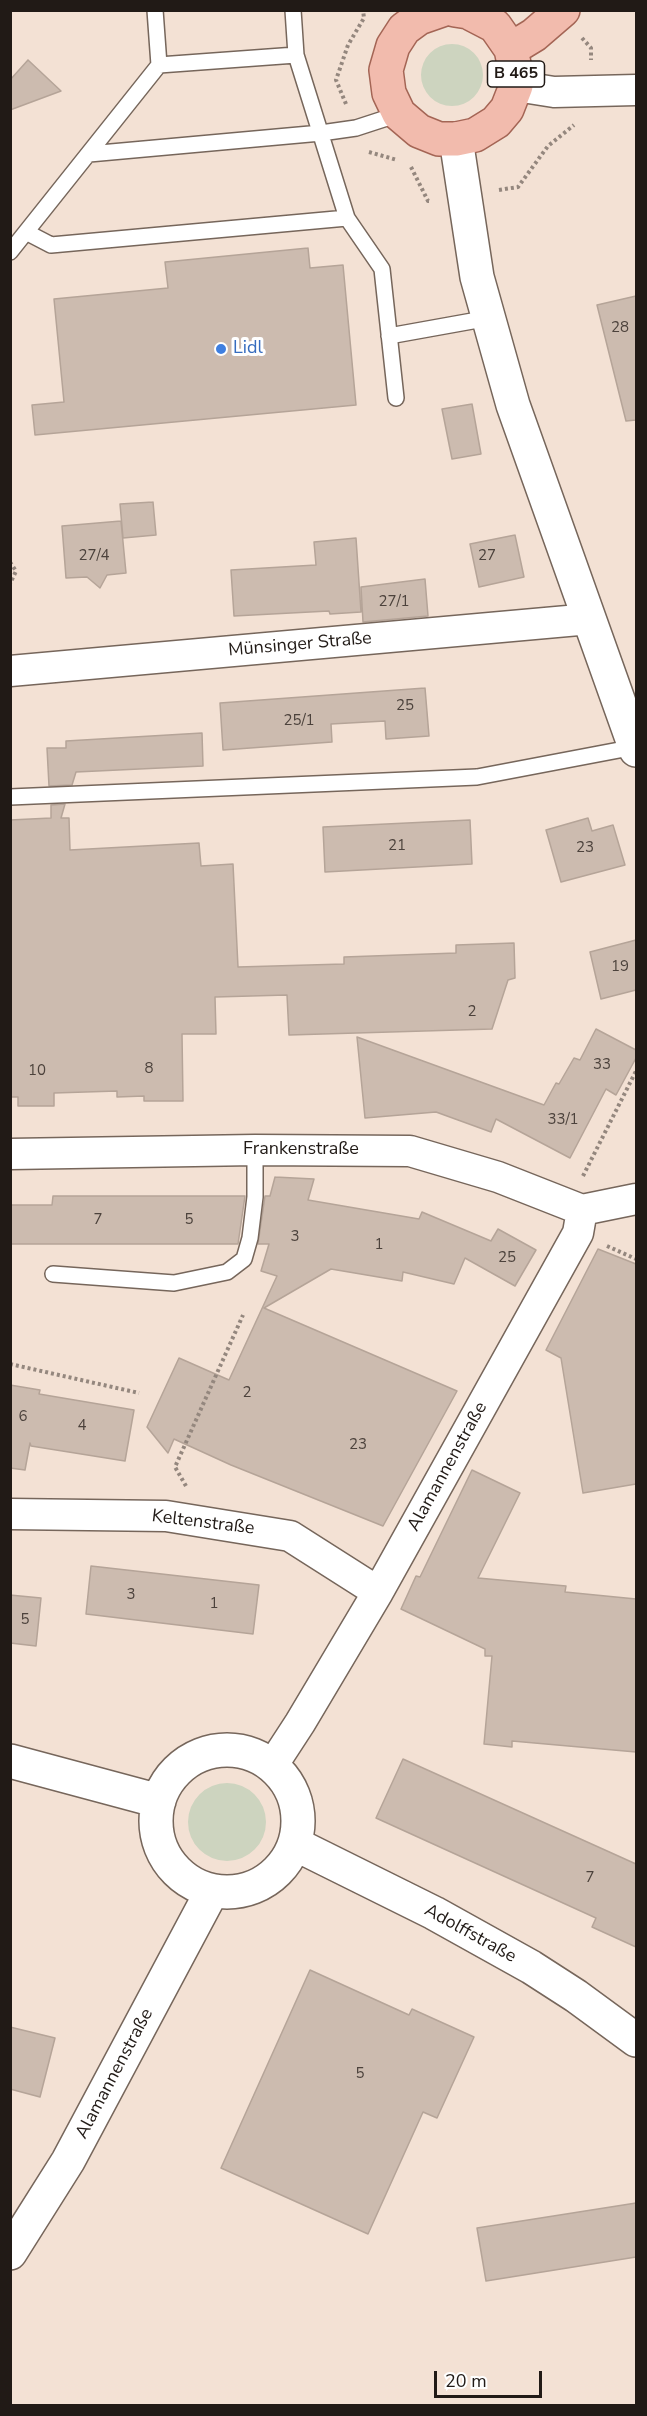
<!DOCTYPE html>
<meta charset="utf-8">
<style>
body{margin:0}
#map{position:relative;width:647px;height:2416px;overflow:hidden;background:#f3e1d4;font-family:"Nunito Sans",sans-serif}
canvas{display:block}
.frame{position:absolute;inset:0;border:12px solid #211a16;pointer-events:none}
.scale{position:absolute;left:434px;top:2371px;width:108px;height:27px;box-sizing:border-box;border:3px solid #211a16;border-top:0;padding-left:8px;font-size:18px;line-height:21px;white-space:nowrap;color:#211a16;-webkit-text-stroke:4px #fff;paint-order:stroke}
</style>
<div id="map">
<canvas width="647" height="2416"></canvas>
<div class="frame"></div>
<div class="scale">20 m</div>
</div>
<script>
const ctx = document.querySelector('canvas').getContext('2d');
ctx.lineJoin = 'round';
function fill(path, color) {
  ctx.fillStyle = color;
  ctx.fill(path, 'evenodd');
}
function toPath(rows) {
  const path = new Path2D();
  for (const r of rows) {
    if (r.length === 3) {
      path.moveTo(r[0] + r[2], r[1]);
      path.arc(r[0], r[1], r[2], 0, 2 * Math.PI);
      continue;
    }
    path.moveTo(r[0], r[1]);
    for (let i = 2; i < r.length; i += 2) path.lineTo(r[i], r[i + 1]);
  }
  return path;
}
function trace(path, color, width, dash) {
  ctx.strokeStyle = color;
  ctx.lineWidth = width;
  ctx.lineCap = dash ? 'butt' : 'round';
  ctx.setLineDash(dash || []);
  ctx.stroke(path);
}
function label(font, color, halo, rows, align = 'center') {
  ctx.font = font + ' "Nunito Sans",sans-serif';
  ctx.lineWidth = 6;
  ctx.setLineDash([]);
  ctx.textBaseline = 'middle';
  ctx.strokeStyle = halo;
  ctx.fillStyle = color;
  for (const [text, x, y, turn = 0] of rows) {
    ctx.save();
    ctx.translate(x, y);
    ctx.rotate((+turn || 0) * Math.PI / 180);
    ctx.textAlign = isNaN(turn) ? turn : align;
    if (halo) ctx.strokeText(text, 0, 0);
    ctx.fillText(text, 0, 0);
    ctx.restore();
  }
}
fill(toPath([
 [452,75,31],
 [227,1822,39]
]), '#cdd4bf');
const building = toPath([
 [28,60,61,91,10,110,10,80,28,60],
 [308,248,310,268,343,265,356,405,35,435,32,405,64,402,54,299,168,288,165,262,308,248],
 [636,296,636,420,626,421,597,305,636,296],
 [472,404,481,454,452,459,442,409,472,404],
 [153,502,156,535,123,538,120,504,153,502],
 [121,521,126,573,107,575,100,588,87,577,66,578,62,526,121,521],
 [515,535,524,577,479,587,470,544,515,535],
 [356,538,361,612,330,614,329,611,234,616,231,570,316,565,314,542,356,538],
 [425,579,428,616,363,622,361,587,425,579],
 [425,688,429,736,386,739,385,721,331,724,332,742,223,750,220,703,425,688],
 [202,733,203,766,76,772,72,785,49,786,47,748,66,748,66,741,202,733],
 [65,804,61,818,69,818,70,850,199,843,201,866,233,864,238,967,344,964,344,957,456,953,456,945,514,943,515,978,508,980,492,1029,289,1035,287,995,215,997,216,1034,182,1034,183,1101,144,1101,144,1096,117,1097,117,1091,54,1093,54,1106,18,1106,18,1097,10,1097,10,820,51,818,51,805,65,804],
 [588,818,592,831,613,825,625,865,561,882,546,830,588,818],
 [470,820,472,864,325,872,323,827,470,820],
 [636,940,636,990,601,999,590,952,636,940],
 [596,1029,636,1050,636,1058,616,1095,606,1089,570,1158,496,1119,491,1132,436,1112,365,1118,357,1037,544,1105,556,1083,559,1084,574,1058,580,1060,596,1029],
 [275,1177,314,1179,308,1200,419,1219,422,1212,491,1241,498,1229,536,1250,515,1286,465,1258,454,1284,403,1272,402,1281,331,1269,264,1308,457,1391,383,1526,231,1465,174,1439,168,1453,147,1427,179,1358,229,1380,277,1276,261,1271,269,1244,258,1244,265,1196,270,1196,275,1177],
 [53,1196,245,1196,238,1244,10,1244,10,1205,52,1205,53,1196],
 [598,1249,636,1264,636,1484,583,1493,561,1358,546,1350,598,1249],
 [10,1385,40,1390,39,1394,134,1410,125,1461,31,1446,30,1443,25,1470,10,1468,10,1385],
 [472,1470,520,1493,478,1578,566,1586,565,1592,636,1599,636,1752,512,1741,512,1747,484,1744,492,1656,485,1656,485,1649,401,1609,416,1576,420,1577,472,1470],
 [91,1566,259,1585,253,1634,86,1614,91,1566],
 [10,1595,41,1598,36,1646,10,1643,10,1595],
 [403,1759,636,1864,636,1947,592,1927,596,1918,376,1818,403,1759],
 [310,1970,409,2015,412,2009,474,2037,437,2118,423,2112,368,2234,221,2168,310,1970],
 [10,2027,55,2038,40,2097,10,2089,10,2027],
 [636,2203,636,2257,486,2281,477,2228,636,2203]
]);
fill(building, '#ccbbaf');
trace(building, '#b5a498', 1.5);
const service = toPath([
 [293,10,296,55,347,218,382,269,396,398],
 [159,65,296,55],
 [89,154,321,133,356,128,399,114],
 [26,232,51,245,347,218],
 [10,252,159,65,155,10],
 [389,336,489,318],
 [10,797,477,777,635,747],
 [53,1274,174,1283,227,1272,244,1259,250,1238,255,1197,255,1150]
]);
const minor = toPath([
 [516,86,554,92,636,90],
 [10,671,590,619],
 [10,1154,255,1150,410,1151,498,1177,582,1210],
 [10,1514,166,1516,290,1536,378,1592],
 [272,1766,300,1723,378,1592,578,1233,582,1210,636,1199]
]);
const tertiary = toPath([
 [456,139,477,277,513,405,636,750],
 [227,1821,71],
 [10,1761,159,1801],
 [295,1844,434,1913,531,1967,576,1996,636,2040],
 [10,2253,68,2161,212,1891]
]);
const primary = toPath([
 [442,10,419,18,404,29,393,46,386,70,389,93,399,114,419,131,439,139,456,139,475,135,496,122,507,109,516,86,516,74,511,49,495,26,468,12,455,10],
 [511,49,534,35,563,10]
]);
trace(service, '#76665b', 18);
trace(minor, '#76665b', 33);
trace(tertiary, '#76665b', 36);
trace(primary, '#a46555', 36);
trace(toPath([
 [582,38,591,48,591,60],
 [346,104,336,80,348,45,364,18,363,10],
 [369,152,397,160],
 [411,167,428,201,430,201],
 [499,190,518,187,548,146,574,125],
 [10,562,16,571,10,584],
 [583,1176,636,1071],
 [607,1246,636,1259],
 [10,1364,139,1393],
 [186,1486,175,1467,243,1315]
]), '#94877e', 4, [3, 3]);
trace(service, '#fff', 15);
trace(minor, '#fff', 30);
trace(tertiary, '#fff', 33);
trace(primary, '#f2bbad', 33);
for (const [x, y, r, color] of [
 [221,349,6,"#3f7fe0"]
]) {
  const dot = new Path2D();
  dot.arc(x, y, r, 0, 2 * Math.PI);
  ctx.fillStyle = color;
  ctx.fill(dot);
  trace(dot, '#fff', 2);
}
label('15px', '#4c423c', null, [
 ["28",620,328],
 ["27/4",94,556],
 ["27",487,556],
 ["27/1",394,602],
 ["25",405,706],
 ["25/1",299,721],
 ["21",397,846],
 ["23",585,848],
 ["19",620,967],
 ["2",472,1012],
 ["33",602,1065],
 ["8",149,1069],
 ["10",37,1071],
 ["33/1",563,1120],
 ["7",98,1220],
 ["5",189,1220],
 ["3",295,1237],
 ["1",379,1245],
 ["25",507,1258],
 ["2",247,1393],
 ["6",23,1417],
 ["4",82,1426],
 ["23",358,1445],
 ["3",131,1595],
 ["1",214,1604],
 ["5",25,1620],
 ["7",590,1878],
 ["5",360,2074]
]);
for (const [x, y, w] of [
 [516,74,57]
]) {
  const box = new Path2D();
  box.roundRect(x - w / 2, y - 13, w, 26, 4.5);
  ctx.fillStyle = '#fff';
  ctx.fill(box);
  trace(box, '#211a16', 1.5);
}
label('bold 16px', '#211a16', null, [
 ["B 465",516,74]
]);
label('18px', '#366cbe', '#fff', [
 ["Lidl",233,349]
], 'left');
label('18px', '#211a16', '#fff', [
 ["Münsinger Straße",300,645,-5],
 ["Frankenstraße",301,1150],
 ["Alamannenstraße",448,1467,-61],
 ["Keltenstraße",203,1523,7],
 ["Adolffstraße",470,1934,29],
 ["Alamannenstraße",115,2074,-62]
]);
</script>
